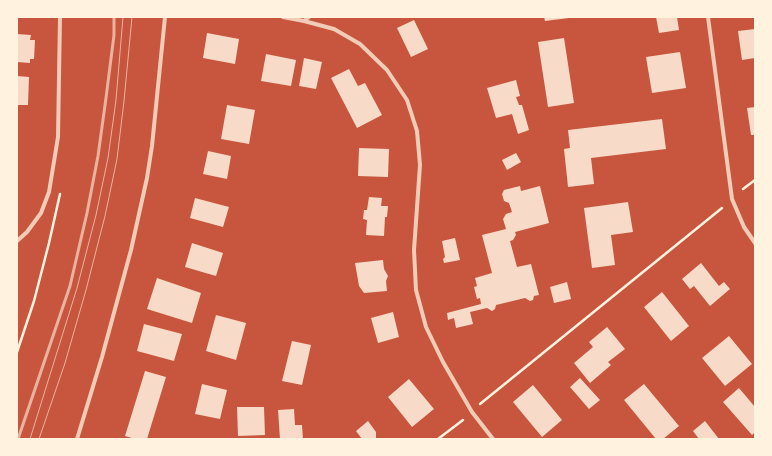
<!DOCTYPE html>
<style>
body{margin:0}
#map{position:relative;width:772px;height:456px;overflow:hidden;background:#c8553d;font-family:Roboto,sans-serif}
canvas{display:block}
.frame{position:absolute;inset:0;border:18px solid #fff3e0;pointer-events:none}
</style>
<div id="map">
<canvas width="772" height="456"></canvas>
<div class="frame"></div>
</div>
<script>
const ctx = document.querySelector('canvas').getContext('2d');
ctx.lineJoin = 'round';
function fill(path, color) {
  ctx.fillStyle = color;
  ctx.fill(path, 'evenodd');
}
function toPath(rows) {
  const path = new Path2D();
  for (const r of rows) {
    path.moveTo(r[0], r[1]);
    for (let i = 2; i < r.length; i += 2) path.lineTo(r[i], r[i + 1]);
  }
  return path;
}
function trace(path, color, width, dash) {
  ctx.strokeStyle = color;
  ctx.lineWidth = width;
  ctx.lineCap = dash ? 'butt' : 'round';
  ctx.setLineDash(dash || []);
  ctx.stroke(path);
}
fill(toPath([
 [544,17,569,17,569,18,545,21],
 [656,17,677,17,679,30,659,33],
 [414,20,428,49,411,57,397,28],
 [755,29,755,58,742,60,738,31],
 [207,33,239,39,235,64,203,58],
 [17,34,31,35,30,40,35,40,34,59,30,59,30,63,17,62],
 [564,38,574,103,548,107,538,42],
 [680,52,686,88,652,93,646,57],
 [266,54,296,60,291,86,261,81],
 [304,58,322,62,316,89,299,86],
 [349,69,358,86,365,83,382,115,357,128,331,78],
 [17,76,29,77,28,105,17,105],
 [516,80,520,96,516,97,519,105,522,105,529,130,518,134,512,114,496,118,487,88],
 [227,105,255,110,249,144,221,139],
 [755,107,755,135,751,135,747,108],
 [662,119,666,149,591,158,594,184,568,187,564,149,570,148,568,130],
 [359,148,389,149,388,177,358,176],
 [208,151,231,156,227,179,203,174],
 [516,153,521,162,507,170,502,160],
 [520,186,521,191,540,186,549,223,515,232,516,235,513,240,510,241,517,267,531,264,539,295,534,296,533,300,530,301,525,298,496,305,495,309,492,311,487,308,470,312,473,324,456,328,454,318,448,320,447,313,481,304,480,298,477,299,474,287,477,286,475,278,492,273,482,235,506,229,503,219,506,214,512,212,509,203,504,201,502,194,504,190],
 [369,197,382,198,381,206,388,206,387,217,385,217,384,236,366,235,367,220,363,219,364,210,367,210],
 [195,198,229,207,223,227,190,218],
 [628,202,633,232,611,235,615,265,592,268,584,208],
 [455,238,460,260,444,263,443,259,445,257,442,241],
 [192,243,223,253,216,276,185,267],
 [383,260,384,269,388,276,386,281,387,291,364,293,359,286,355,263],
 [701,263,719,286,724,282,730,289,710,306,694,286,690,289,682,279],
 [157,278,201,293,192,323,147,309],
 [567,282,571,299,554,303,550,287],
 [662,292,689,326,671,341,644,307],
 [393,312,399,337,378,343,371,318],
 [216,315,246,323,236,360,206,351],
 [144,324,182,334,174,361,137,351],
 [607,327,625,349,608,362,611,365,590,383,574,363,593,347,589,342],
 [729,336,752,364,725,386,702,358],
 [292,341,311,345,302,385,282,381],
 [145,371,166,377,147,439,135,439,125,436],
 [580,378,600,400,589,409,570,387],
 [409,379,434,409,412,427,388,397],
 [202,384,227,390,220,419,195,414],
 [644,384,679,426,663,439,656,439,624,400],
 [533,385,562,420,542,437,513,402],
 [739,388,755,407,755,432,752,435,723,402],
 [237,407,264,407,265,435,238,436],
 [294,409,295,425,302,425,303,439,280,439,278,410],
 [368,421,376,432,376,439,362,439,356,431],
 [705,421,719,439,699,439,693,431]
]), '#f7dbc8');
trace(toPath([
 [743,189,755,180],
 [17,352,34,301,49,243,60,194],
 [480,404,722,208],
 [438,439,463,420]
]), '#fff3e0', 2.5);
trace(toPath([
 [283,17,304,21,309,17],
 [708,17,732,199,744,227,755,243],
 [304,21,334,29,360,44,387,70,407,100,417,131,420,165,414,250,416,290,426,327,443,362,472,412,493,439],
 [17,241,27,232,41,213,49,192,58,137,60,17],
 [77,439,102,357,131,250,147,178,152,146,165,17]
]), '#f1ccb7', 4);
trace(toPath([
 [30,439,77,288,96,215,108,158,116,100,123,17],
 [39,439,65,363,86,290,105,216,117,159,124,101,132,17]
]), '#e9b49f', 1);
trace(toPath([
 [18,439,70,286,87,213,98,156,106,98,114,35,114,17]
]), '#e9b49f', 3);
</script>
